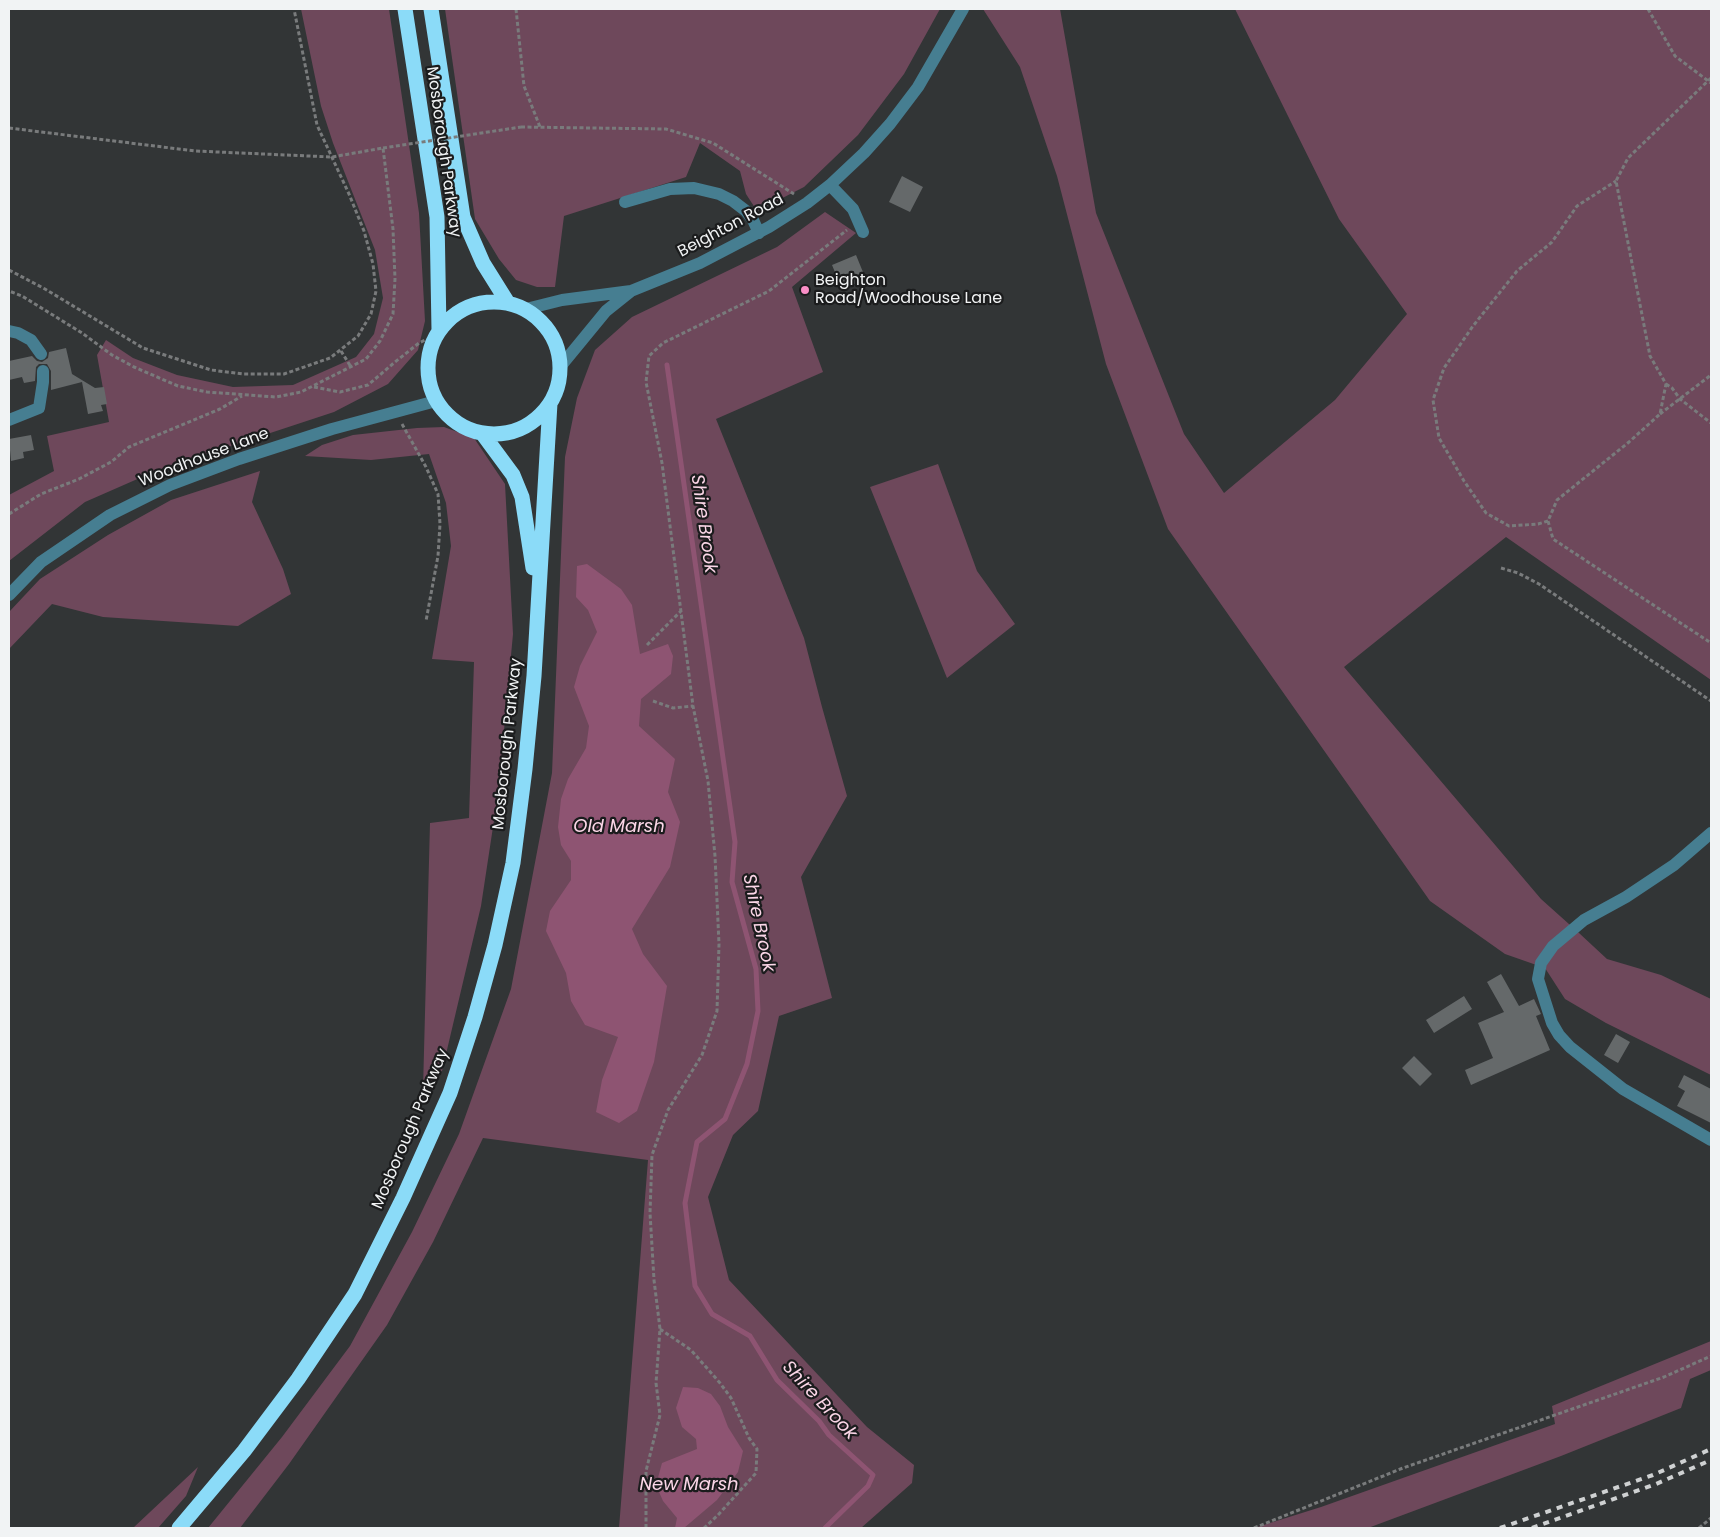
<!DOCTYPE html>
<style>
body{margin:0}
#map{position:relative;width:1720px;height:1537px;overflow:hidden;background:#323536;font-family:Poppins,sans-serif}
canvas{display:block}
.frame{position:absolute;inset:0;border:10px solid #f1f3f4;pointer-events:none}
</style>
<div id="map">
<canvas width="1720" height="1537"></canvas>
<div class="frame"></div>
</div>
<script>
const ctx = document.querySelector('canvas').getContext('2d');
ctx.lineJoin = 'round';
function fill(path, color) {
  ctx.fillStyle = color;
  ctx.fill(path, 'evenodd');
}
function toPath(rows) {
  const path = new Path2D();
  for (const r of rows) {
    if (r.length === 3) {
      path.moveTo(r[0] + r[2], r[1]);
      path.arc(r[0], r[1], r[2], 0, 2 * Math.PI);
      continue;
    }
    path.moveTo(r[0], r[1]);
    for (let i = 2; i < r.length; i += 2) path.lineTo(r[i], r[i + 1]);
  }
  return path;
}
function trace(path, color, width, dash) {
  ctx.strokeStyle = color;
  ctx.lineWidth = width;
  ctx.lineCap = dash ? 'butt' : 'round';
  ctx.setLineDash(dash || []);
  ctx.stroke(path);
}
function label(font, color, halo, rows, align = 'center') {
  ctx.font = font + ' Poppins,sans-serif';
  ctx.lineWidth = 4.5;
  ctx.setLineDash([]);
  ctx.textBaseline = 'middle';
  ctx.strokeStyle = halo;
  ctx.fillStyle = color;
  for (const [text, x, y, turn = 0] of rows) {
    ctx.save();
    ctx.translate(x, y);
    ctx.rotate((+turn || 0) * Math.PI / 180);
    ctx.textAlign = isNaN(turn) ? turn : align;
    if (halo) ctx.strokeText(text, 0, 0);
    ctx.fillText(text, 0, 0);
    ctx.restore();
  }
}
fill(toPath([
 [301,9,389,9,419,213,425,321,418,350,388,384,334,412,158,470,85,502,9,561,9,495,54,471,47,436,109,422,97,355,106,340,133,358,177,375,233,387,293,385,356,357,374,334,383,298,375,250,333,143,321,106],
 [445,9,940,9,904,74,858,135,804,187,757,211,746,194,740,171,700,143,686,177,564,216,555,287,537,287,516,280,499,259,475,219],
 [983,9,1060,9,1096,213,1184,434,1224,493,1335,400,1407,314,1339,219,1235,9,1711,9,1711,680,1506,537,1344,667,1541,899,1579,933,1607,959,1661,975,1711,999,1711,1075,1606,1023,1565,999,1545,968,1505,954,1430,901,1168,529,1106,364,1057,176,1020,67],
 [825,212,856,233,792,287,823,372,716,419,804,638,822,707,847,796,801,877,832,998,779,1016,758,1111,733,1135,708,1197,729,1280,867,1427,914,1465,912,1483,861,1528,619,1528,648,1160,483,1138,433,1242,387,1325,289,1464,240,1528,208,1528,282,1437,350,1346,412,1232,459,1134,511,989,552,773,565,457,577,398,595,350,632,317,777,247],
 [444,427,474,438,505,484,513,634,498,794,481,906,442,1071,423,1089,430,823,469,818,474,662,432,659,451,546,446,503,429,454,371,460,305,456,322,445,353,435,417,428],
 [938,464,977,571,1015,624,947,678,870,487],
 [260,471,252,502,283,569,291,594,238,626,103,617,52,604,9,649,9,612,40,579,108,535,171,500],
 [1711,1341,1711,1370,1690,1379,1681,1408,1561,1456,1368,1528,1254,1528,1321,1507,1555,1424,1552,1406],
 [198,1467,186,1496,158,1528,133,1528]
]), '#6e485b');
fill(toPath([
 [587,564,621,589,632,605,640,654,668,644,673,656,671,674,641,699,639,726,675,759,668,792,680,822,670,867,632,929,643,954,667,986,654,1062,637,1111,619,1123,596,1112,602,1080,618,1037,585,1025,571,1001,566,973,546,931,550,911,571,880,571,861,561,845,558,827,561,799,568,779,586,748,589,726,574,687,580,666,597,632,588,610,576,597,577,566],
 [683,1387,698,1388,711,1394,720,1406,728,1427,743,1451,738,1472,717,1500,684,1528,675,1528,677,1518,663,1501,656,1485,662,1463,697,1449,696,1439,682,1427,676,1408]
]), '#8e5472');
trace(toPath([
 [667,365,735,842,732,882,756,969,758,1011,747,1064,725,1119,697,1142,685,1203,695,1286,712,1314,750,1336,777,1380,819,1421,829,1435,873,1475,868,1486,825,1528]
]), '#8e5472', 5);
fill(toPath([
 [902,176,923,187,910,212,889,202],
 [856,255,865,277,859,280,860,282,842,289,832,265],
 [66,348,72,374,95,388,104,387,107,404,101,405,103,411,88,414,82,382,51,390,51,371,47,364,39,364,36,367,35,381,24,383,22,377,9,380,9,361,32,356,37,361,42,362,48,358,49,352],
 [31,435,34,450,23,452,24,458,11,461,9,439],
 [1501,974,1519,1006,1534,999,1541,1014,1536,1016,1550,1050,1471,1085,1465,1070,1493,1058,1478,1023,1504,1012,1487,982],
 [1464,996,1472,1009,1434,1033,1426,1020],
 [1616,1034,1630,1042,1618,1063,1604,1055],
 [1414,1056,1432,1074,1420,1086,1402,1068],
 [1684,1075,1711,1089,1711,1123,1677,1106,1685,1091,1678,1087]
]), '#65696a');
trace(toPath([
 [516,9,524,86,540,127],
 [1648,9,1675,56,1711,83],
 [1711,78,1628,158,1616,181,1650,356,1666,384,1660,414,1629,442,1557,500,1548,521,1553,539,1711,643],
 [521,127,666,129,713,143,794,194],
 [9,128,195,151,332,157,383,148,393,229,395,279,393,314,380,341,366,359,301,392,276,397,207,392,178,386,134,367,112,355,82,333,22,296,9,291],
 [9,270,45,289,143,348,211,370,243,374,284,374,330,358,358,336,371,314,376,291,373,264,364,231,349,194,317,125,294,9],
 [341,351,351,367],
 [1666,384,1672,388,1680,399,1711,423],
 [314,387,340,392,368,385,395,362,419,343,427,339],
 [1660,414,1711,375],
 [402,424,426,467,438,494,440,524,438,556,426,621],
 [9,514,41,494,79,479,111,462,129,447,220,409,242,396],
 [1548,521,1538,524,1509,526,1486,513,1464,481,1439,438,1433,400,1444,368,1473,326,1517,271,1552,242,1577,206,1616,181],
 [1501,568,1518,573,1539,584,1711,701],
 [647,645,681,611],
 [653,701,673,708,693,706],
 [660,1329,691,1350,720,1383,731,1398,749,1438,757,1449,756,1473,718,1515,704,1528],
 [646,1528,646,1471,660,1415,656,1383,660,1329,654,1280,650,1213,652,1155,668,1110,702,1055,717,1011,719,944,715,856,708,781,693,706,662,463,646,382,649,356,663,343,769,291,847,230],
 [1254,1528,1403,1468,1664,1377,1711,1356],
 [1699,1528,1711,1518]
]), '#797b7c', 3, [4, 2.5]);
trace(toPath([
 [830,185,853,209,863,232],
 [625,202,670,189,694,188,719,194,733,201,746,211,753,220,759,233],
 [526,309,562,300,631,291],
 [9,331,18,333,31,340,41,354],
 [560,367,606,311,631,291,700,263,769,227,807,203,830,185,864,153,890,124,918,87,963,9],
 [9,420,39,408,43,382,43,371],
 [9,595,41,562,110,515,170,485,239,459,332,429,436,401],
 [1711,833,1674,865,1626,897,1584,920,1553,946,1541,963,1538,979,1552,1023,1559,1035,1570,1047,1623,1089,1711,1140]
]), '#467e91', 12);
trace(toPath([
 [405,9,437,217,439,330],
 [431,9,463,217,483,263,508,303],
 [494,368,66],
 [482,433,513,475,522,497,533,568],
 [179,1528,244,1451,298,1379,355,1294,403,1198,450,1093,475,1017,495,945,513,863,525,769,534,676,550,403]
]), '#8bdbf8', 15);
trace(toPath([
 [1500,1528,1653,1475,1711,1449],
 [1532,1528,1656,1484,1711,1460]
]), '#cfd1d2', 4, [6, 6]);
trace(toPath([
 [383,148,521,127]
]), '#797b7c', 3, [4, 2.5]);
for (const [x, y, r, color] of [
 [805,290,5,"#fa8fc7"]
]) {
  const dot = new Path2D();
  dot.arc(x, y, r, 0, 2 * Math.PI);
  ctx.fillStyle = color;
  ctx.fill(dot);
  trace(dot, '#1b1c1d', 2);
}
label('16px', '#f1f3f4', '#1b1c1d', [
 ["Mosborough Parkway",443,152,82],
 ["Beighton Road",731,226,-28],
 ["Woodhouse Lane",204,458,-21],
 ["Mosborough Parkway",508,744,-84],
 ["Mosborough Parkway",411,1129,-67]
]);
label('16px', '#f1f3f4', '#1b1c1d', [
 ["Beighton",815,281],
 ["Road/Woodhouse Lane",815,299]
], 'left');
label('italic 18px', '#fbd6e7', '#1b1c1d', [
 ["Shire Brook",703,524,82],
 ["Old Marsh",619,827],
 ["Shire Brook",758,923,78],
 ["Shire Brook",819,1401,47],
 ["New Marsh",689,1485]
]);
</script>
